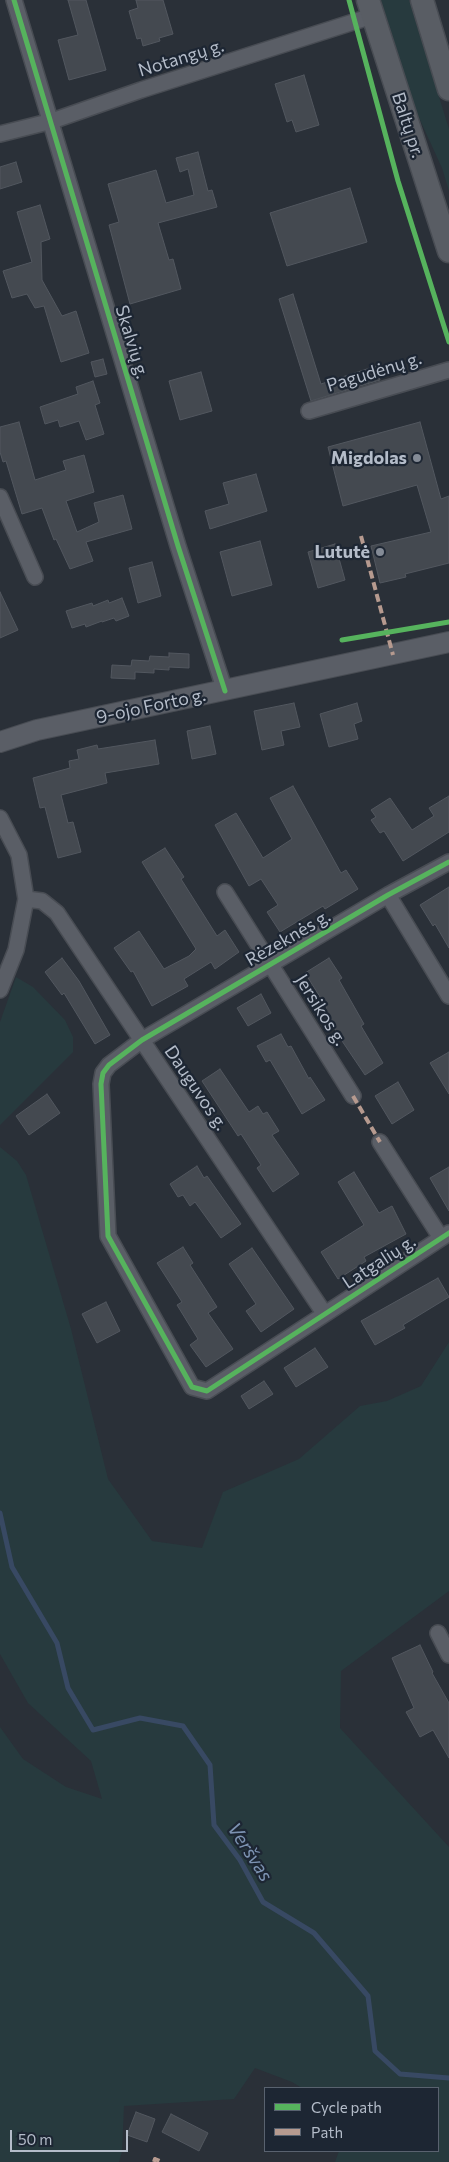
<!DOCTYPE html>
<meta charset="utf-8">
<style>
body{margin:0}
#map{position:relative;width:449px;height:2162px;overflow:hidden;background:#2a3038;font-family:Commissioner,sans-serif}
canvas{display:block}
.legend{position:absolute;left:264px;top:2087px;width:175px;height:65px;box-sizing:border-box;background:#1d2633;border:1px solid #59626f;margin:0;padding:6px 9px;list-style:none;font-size:15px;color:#b4bcc9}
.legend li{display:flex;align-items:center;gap:10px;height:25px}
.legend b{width:25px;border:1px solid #59626f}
.scale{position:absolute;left:10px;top:2130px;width:118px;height:22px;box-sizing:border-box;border:2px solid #b4bcc9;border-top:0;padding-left:6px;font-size:15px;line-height:18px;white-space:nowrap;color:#b4bcc9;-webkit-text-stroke:4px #1d2633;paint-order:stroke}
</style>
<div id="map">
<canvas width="449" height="2162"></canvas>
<ul class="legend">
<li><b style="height:6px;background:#56b35d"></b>Cycle path</li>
<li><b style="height:6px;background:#b69a8f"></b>Path</li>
</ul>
<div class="scale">50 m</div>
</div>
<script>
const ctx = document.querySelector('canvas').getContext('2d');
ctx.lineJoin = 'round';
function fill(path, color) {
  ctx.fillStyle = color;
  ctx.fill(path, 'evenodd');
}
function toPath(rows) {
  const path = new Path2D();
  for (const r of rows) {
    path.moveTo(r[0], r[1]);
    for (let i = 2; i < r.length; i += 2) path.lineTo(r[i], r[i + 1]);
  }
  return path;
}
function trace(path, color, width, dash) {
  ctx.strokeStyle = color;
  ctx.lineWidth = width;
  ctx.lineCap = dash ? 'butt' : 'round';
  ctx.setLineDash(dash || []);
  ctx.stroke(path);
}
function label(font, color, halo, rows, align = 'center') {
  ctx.font = font + ' Commissioner,sans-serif';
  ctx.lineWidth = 4.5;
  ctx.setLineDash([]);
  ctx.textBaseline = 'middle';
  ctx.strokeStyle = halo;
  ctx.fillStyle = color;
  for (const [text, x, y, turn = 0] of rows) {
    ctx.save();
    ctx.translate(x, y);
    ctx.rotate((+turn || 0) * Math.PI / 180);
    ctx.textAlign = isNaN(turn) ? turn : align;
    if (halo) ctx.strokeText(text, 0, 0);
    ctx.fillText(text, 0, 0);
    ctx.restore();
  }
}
fill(toPath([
 [381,0,409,0,449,129,449,191,442,168,415,109],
 [16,977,33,987,65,1020,73,1037,73,1052,0,1125,0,1022],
 [0,1147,17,1161,26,1175,71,1329,108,1479,152,1541,202,1548,223,1492,299,1459,360,1406,387,1401,421,1386,449,1342,449,1591,341,1671,340,1728,449,1847,449,2162,335,2162,339,2151,438,2151,438,2088,302,2088,292,2082,255,2068,234,2099,124,2106,122,2152,119,2162,0,2162,0,1727,23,1759,66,1787,102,1799,91,1761,28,1703,0,1654]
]), '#273a3e');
trace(toPath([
 [0,1513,12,1567,57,1643,68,1688,93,1730,140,1718,183,1726,210,1765,214,1825,240,1860,263,1902,314,1933,368,1996,375,2051,400,2074,449,2078]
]), '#384963', 5);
const building = toPath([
 [68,0,86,0,106,70,69,80,58,40,78,35,68,0],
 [136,0,163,0,173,34,159,38,160,41,143,46,141,38,137,39,129,11,138,8,136,0],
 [304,75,319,125,296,132,292,120,287,122,275,84,304,75],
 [198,152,208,191,212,190,217,207,158,223,169,260,173,259,181,289,130,304,109,225,119,222,108,184,156,170,166,203,194,195,188,169,180,172,176,158,198,152],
 [16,162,22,182,0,189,0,167,16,162],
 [350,188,367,242,287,266,270,213,350,188],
 [40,205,50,239,41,242,42,280,62,316,76,311,89,353,61,362,44,306,35,308,27,294,12,298,3,271,32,262,17,212,40,205],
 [293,294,321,384,376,366,380,380,311,401,279,299,293,294],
 [103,359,107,374,95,377,91,362,103,359],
 [201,372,212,411,180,420,169,381,201,372],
 [93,381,100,403,95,405,104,434,86,440,79,421,60,427,58,420,45,424,40,407,78,394,76,387,93,381],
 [19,422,35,480,66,470,63,461,84,455,94,492,66,501,77,532,99,522,94,503,123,495,132,529,86,542,93,561,70,569,56,539,54,540,42,508,22,514,6,461,3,462,0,452,0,427,19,422],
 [420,422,441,499,449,496,449,563,405,574,406,577,380,583,371,546,431,532,417,485,343,506,328,447,420,422],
 [256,474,267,511,210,529,205,511,229,504,223,483,256,474],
 [260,541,272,585,232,596,220,552,260,541],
 [335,544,345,580,318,588,308,552,335,544],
 [152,562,161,596,138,603,129,568,152,562],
 [0,592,18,630,0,638,0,592],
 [122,598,129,616,116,621,114,618,102,622,102,621,86,627,85,624,72,628,66,611,92,603,93,606,108,600,109,603,122,598],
 [169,653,189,654,189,668,169,667,169,670,154,669,154,673,135,672,135,679,111,678,112,665,131,666,132,660,149,661,150,656,169,657,169,653],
 [294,703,300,727,281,731,284,745,262,750,254,711,294,703],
 [357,703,362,721,354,724,358,739,329,747,320,714,357,703],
 [210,726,216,754,192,759,187,731,210,726],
 [155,740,159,764,105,773,107,783,61,795,68,823,73,822,81,852,58,858,45,807,40,808,33,778,70,768,69,761,79,759,77,750,97,745,98,749,155,740],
 [293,786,341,873,346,870,358,889,325,909,323,906,280,932,267,912,278,905,261,879,249,886,215,825,236,813,263,858,292,839,270,798,293,786],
 [449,796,449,832,403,861,384,831,380,833,371,820,376,817,371,810,390,798,412,830,434,816,429,808,449,796],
 [165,848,184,877,181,879,217,936,225,930,239,952,215,969,211,962,184,979,188,986,152,1006,133,971,131,972,114,948,139,931,164,969,189,956,196,949,142,862,165,848],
 [449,887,449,948,435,924,433,926,420,905,449,887],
 [62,958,79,981,110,1035,95,1044,64,993,62,995,45,972,62,958],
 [329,958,342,978,339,980,364,1024,361,1026,383,1063,365,1075,340,1038,324,1010,327,1008,305,973,329,958],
 [261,994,271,1013,248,1026,237,1008,261,994],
 [281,1034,288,1047,291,1046,309,1079,310,1077,325,1100,302,1114,270,1060,266,1062,257,1046,281,1034],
 [449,1052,449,1094,430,1063,449,1052],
 [220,1069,249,1112,258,1106,263,1114,267,1112,279,1131,272,1135,299,1174,273,1192,257,1168,261,1165,241,1134,238,1136,202,1081,220,1069],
 [398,1082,414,1110,392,1124,375,1096,398,1082],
 [47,1094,60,1113,29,1135,16,1116,47,1094],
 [197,1166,204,1178,207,1176,241,1224,221,1238,195,1202,190,1206,183,1195,178,1197,170,1184,197,1166],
 [449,1167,449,1211,430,1178,449,1167],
 [354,1172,379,1213,392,1206,406,1234,364,1257,366,1261,338,1279,321,1252,364,1225,338,1182,354,1172],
 [183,1247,193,1263,190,1265,217,1307,208,1313,233,1349,206,1367,190,1345,198,1339,177,1305,182,1302,157,1263,183,1247],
 [252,1248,294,1309,261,1332,246,1311,256,1304,229,1264,252,1248],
 [438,1278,449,1297,403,1325,405,1328,375,1345,361,1321,438,1278],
 [106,1302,120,1331,97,1343,82,1314,106,1302],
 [315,1348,328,1367,296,1387,284,1368,315,1348],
 [264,1381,273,1394,249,1409,241,1396,264,1381],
 [420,1645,433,1672,432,1673,449,1703,449,1758,433,1730,420,1737,406,1712,414,1708,392,1658,420,1645],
 [136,2112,155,2119,147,2142,127,2135,136,2112],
 [171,2114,208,2133,199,2151,162,2132,171,2114]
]);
fill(building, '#444950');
trace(building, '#52575f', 1);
const minor = toPath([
 [14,0,178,546,225,691],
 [0,134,52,121,141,90,372,16],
 [309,411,449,370],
 [0,497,35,577],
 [0,818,19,855,26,899,16,950,0,990],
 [449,862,388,895,142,1040,109,1065,103,1073,101,1084,108,1236,192,1387,207,1391,449,1233],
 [225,892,353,1096],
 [388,895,449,996],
 [26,899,42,901,57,913,324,1313],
 [380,1142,441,1238],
 [438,1633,449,1655]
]);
const tertiary = toPath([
 [0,742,37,730,449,642]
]);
const secondary = toPath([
 [368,0,449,251],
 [422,0,449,89]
]);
trace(minor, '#484c53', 18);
trace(tertiary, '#484c53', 22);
trace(secondary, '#484c53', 25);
trace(minor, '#5a5e66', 15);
trace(tertiary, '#5a5e66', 20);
trace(secondary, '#595d64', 22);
trace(toPath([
 [361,536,393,655],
 [353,1096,380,1142],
 [154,2162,155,2159,162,2162]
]), '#b69a8f', 4, [8, 4]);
trace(toPath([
 [14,0,178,546,225,691],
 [349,0,398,181,449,342],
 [342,640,449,622],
 [449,862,388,895,142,1040,109,1065,103,1073,101,1084,108,1236,192,1387,207,1391,449,1233]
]), '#56b35d', 5);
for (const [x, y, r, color] of [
 [417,458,5,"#848b96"],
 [380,552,5,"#848b96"]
]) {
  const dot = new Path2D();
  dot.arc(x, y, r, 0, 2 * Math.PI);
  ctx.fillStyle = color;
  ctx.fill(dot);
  trace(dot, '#1d2633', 2);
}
label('18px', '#b4bcc9', '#1d2633', [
 ["Notangų g.",181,58,-17],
 ["Baltų pr.",408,125,72],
 ["Skalvių g.",132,342,73],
 ["Pagudėnų g.",374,372,-17],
 ["9-ojo Forto g.",151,706,-12],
 ["Rėzeknės g.",288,938,-30],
 ["Jersikos g.",321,1010,58],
 ["Dauguvos g.",196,1088,56],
 ["Latgalių g.",379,1262,-33]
]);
label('bold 18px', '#b4bcc9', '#1d2633', [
 ["Migdolas",407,458],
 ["Lututė",370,552]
], 'right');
label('italic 19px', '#7c92b1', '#1d2633', [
 ["Veršvas",250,1852,57]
]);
</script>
